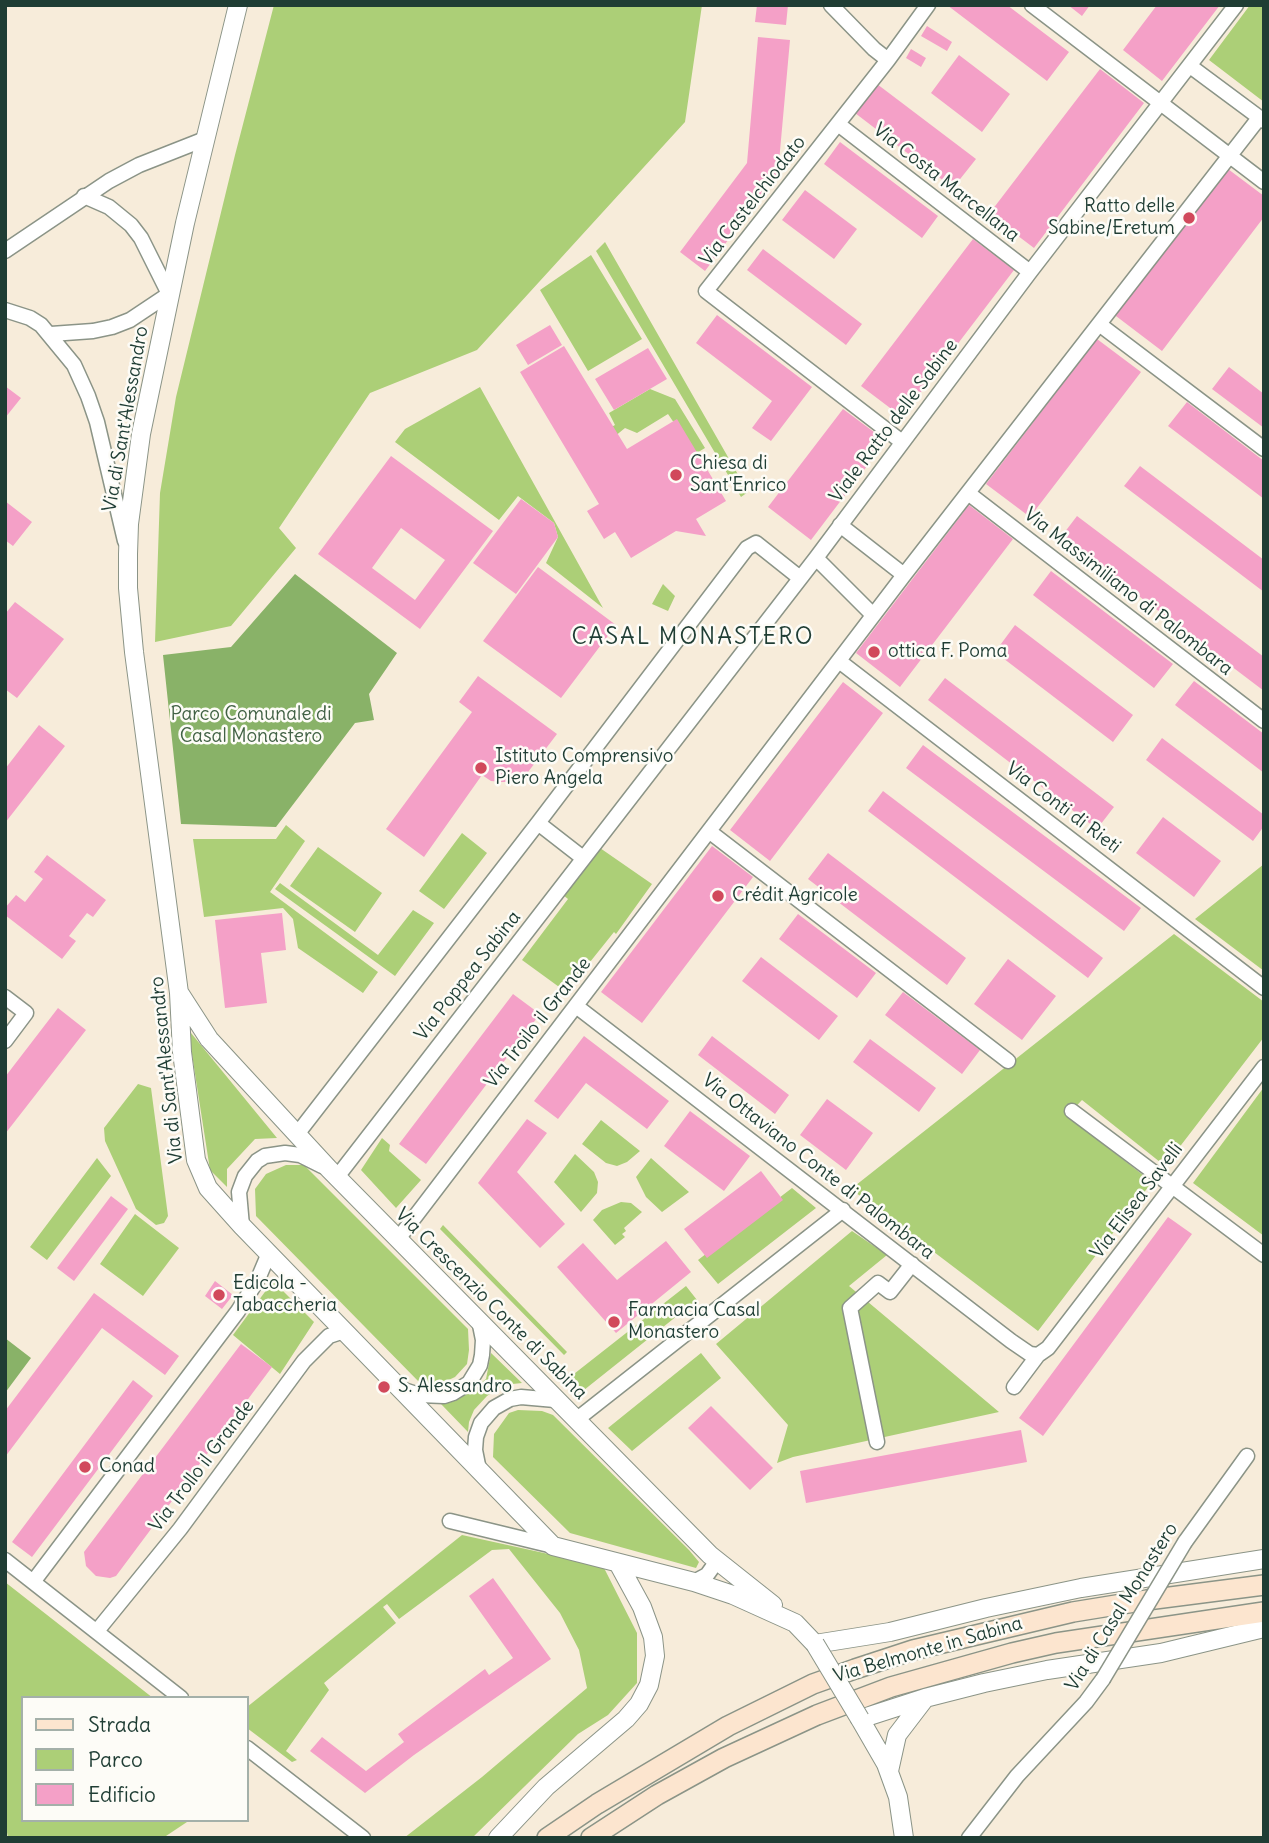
<!DOCTYPE html>
<meta charset="utf-8">
<style>
body{margin:0}
#map{position:relative;width:1269px;height:1843px;overflow:hidden;background:#f7ecda;font-family:Delius,sans-serif}
canvas{display:block}
.frame{position:absolute;inset:0;border:7px solid #1f3d34;pointer-events:none}
.legend{position:absolute;left:21px;top:1696px;width:228px;height:126px;box-sizing:border-box;background:#fdfcf7;border:2px solid #a4b0a9;margin:0;padding:9px 12px;list-style:none;font-size:21px;color:#1f3d34}
.legend li{display:flex;align-items:center;gap:14px;height:35px}
.legend b{width:35px;border:2px solid #a4b0a9}
</style>
<div id="map">
<canvas width="1269" height="1843"></canvas>
<div class="frame"></div>
<ul class="legend">
<li><b style="height:9px;background:#fce5cf"></b>Strada</li>
<li><b style="height:19px;background:#accf77"></b>Parco</li>
<li><b style="height:19px;background:#f4a0c7"></b>Edificio</li>
</ul>
</div>
<script>
const ctx = document.querySelector('canvas').getContext('2d');
ctx.lineJoin = 'round';
function fill(path, color) {
  ctx.fillStyle = color;
  ctx.fill(path, 'evenodd');
}
function toPath(rows) {
  const path = new Path2D();
  for (const r of rows) {
    path.moveTo(r[0], r[1]);
    for (let i = 2; i < r.length; i += 2) path.lineTo(r[i], r[i + 1]);
  }
  return path;
}
function trace(path, color, width, dash) {
  ctx.strokeStyle = color;
  ctx.lineWidth = width;
  ctx.lineCap = dash ? 'butt' : 'round';
  ctx.setLineDash(dash || []);
  ctx.stroke(path);
}
function label(font, color, halo, rows, align = 'center') {
  ctx.font = font + ' Delius,sans-serif';
  ctx.lineWidth = 5;
  ctx.setLineDash([]);
  ctx.textBaseline = 'middle';
  ctx.strokeStyle = halo;
  ctx.fillStyle = color;
  for (const [text, x, y, turn = 0] of rows) {
    ctx.save();
    ctx.translate(x, y);
    ctx.rotate((+turn || 0) * Math.PI / 180);
    ctx.textAlign = isNaN(turn) ? turn : align;
    if (halo) ctx.strokeText(text, 0, 0);
    ctx.fillText(text, 0, 0);
    ctx.restore();
  }
}
fill(toPath([
 [274,5,702,5,685,122,477,350,370,393,279,528,296,548,231,626,155,642,160,493,176,397,235,155],
 [1250,5,1264,5,1264,102,1209,60],
 [605,242,748,492,741,497,596,251],
 [591,255,642,339,588,371,540,290],
 [480,387,603,608,546,563,558,537,554,523,518,496,499,520,395,442,405,429],
 [650,389,675,399,705,448,695,454,668,414,637,433,625,428,614,437,608,429,615,425,609,413],
 [663,584,675,596,668,611,652,604],
 [286,825,305,841,270,892,378,972,363,993,298,948,293,919,283,908,204,917,193,839,276,839],
 [462,833,487,853,444,909,419,891],
 [318,847,382,893,355,932,290,886],
 [600,848,652,884,616,934,614,932,566,992,522,960,568,899,563,895],
 [1264,864,1264,971,1195,919],
 [280,883,378,955,413,910,434,923,395,976,275,889],
 [1174,934,1264,1002,1264,1037,1165,1166,1082,1100,1067,1116,1152,1182,1038,1331,851,1189],
 [191,1033,277,1138,255,1139,227,1169,227,1187,210,1170,191,1048],
 [138,1084,151,1088,168,1216,164,1223,156,1225,136,1209,105,1141,104,1128],
 [1264,1087,1264,1236,1193,1183],
 [601,1120,640,1151,627,1162,617,1166,606,1163,582,1144],
 [382,1138,390,1145,389,1151,421,1180,396,1208,361,1170],
 [575,1154,594,1172,598,1182,597,1193,581,1212,554,1182],
 [97,1158,111,1176,47,1260,30,1247],
 [651,1158,689,1192,662,1212,646,1197,636,1177],
 [286,1165,304,1165,468,1329,469,1350,467,1364,455,1377,438,1385,420,1383,256,1216,255,1189,266,1174],
 [792,1188,816,1208,718,1284,698,1260],
 [621,1202,631,1203,642,1212,624,1228,626,1231,622,1234,625,1237,615,1245,593,1220,602,1210],
 [135,1214,179,1248,143,1296,100,1264],
 [443,1225,567,1352,564,1355,440,1229],
 [852,1231,887,1255,849,1286,999,1412,793,1457,777,1463,788,1425,716,1344],
 [273,1281,314,1322,280,1374,233,1335],
 [686,1286,697,1300,579,1394,565,1381],
 [491,1353,522,1383,503,1385,487,1396,474,1410,469,1422,468,1432,441,1404,459,1399,486,1379],
 [701,1353,721,1378,632,1451,608,1428],
 [518,1410,542,1411,553,1415,689,1550,699,1562,696,1568,570,1533,493,1457,494,1434,509,1413],
 [462,1535,603,1566,637,1633,637,1683,608,1715,578,1734,472,1838,404,1838,482,1777,587,1688,579,1650,560,1613,509,1549,492,1550,399,1619,387,1604,383,1607,396,1623,324,1683,329,1690,286,1751,297,1760,292,1762,247,1728,247,1707],
 [5,1582,153,1698,23,1698,23,1820,190,1820,163,1838,8,1838,5,1821]
]), '#accf77');
fill(toPath([
 [295,574,397,653,369,694,374,720,355,723,276,827,181,824,163,655,231,647],
 [5,1338,31,1358,5,1393]
]), '#89b268');
fill(toPath([
 [757,5,788,5,786,25,755,22],
 [947,5,1007,5,1069,52,1047,81],
 [1068,5,1090,5,1082,16],
 [1157,5,1220,5,1162,81,1123,50],
 [927,26,952,42,947,51,921,36],
 [758,37,790,40,778,173,705,271,680,252,747,163],
 [911,49,926,58,921,67,906,58],
 [959,55,1010,94,982,132,931,93],
 [1100,69,1144,103,1034,248,989,214],
 [877,84,976,159,953,188,855,113],
 [840,142,938,216,922,238,824,164],
 [1224,166,1264,196,1264,217,1162,351,1112,313],
 [805,190,857,229,834,259,782,220],
 [973,239,1014,270,902,417,861,386],
 [763,249,862,324,846,345,747,270],
 [717,315,812,387,771,441,752,428,772,401,696,343],
 [550,325,562,345,528,365,516,345],
 [1097,339,1141,372,1030,517,986,484],
 [564,346,627,449,677,419,726,501,696,519,706,536,676,531,631,558,615,532,604,539,587,511,599,504,520,372],
 [648,348,667,379,614,410,595,379],
 [1229,367,1264,394,1264,428,1212,389],
 [5,386,21,398,5,418],
 [1187,402,1264,461,1264,499,1168,426],
 [843,409,886,441,811,540,768,507],
 [391,456,493,531,420,629,318,554],
 [401,528,445,560,415,600,372,568],
 [1140,466,1264,560,1264,592,1124,486],
 [521,499,554,523,558,537,516,594,473,563],
 [5,501,32,522,13,546,5,540],
 [969,505,1013,539,900,687,856,653],
 [1077,516,1264,657,1264,691,1061,537],
 [538,567,616,625,561,698,483,641],
 [1051,571,1173,664,1154,688,1033,595],
 [15,602,64,639,17,698,5,689,5,614],
 [1015,625,1133,715,1113,742,995,652],
 [478,676,557,734,525,776,513,782,502,782,491,781,482,775,424,857,386,829,472,712,459,702],
 [945,678,1114,807,1097,829,928,700],
 [1194,681,1264,734,1264,773,1175,705],
 [843,682,883,713,770,861,730,830],
 [39,725,65,746,5,823,5,769],
 [1162,738,1264,815,1264,826,1253,841,1146,760],
 [923,745,1141,908,1124,931,906,768],
 [883,791,1103,958,1088,978,868,811],
 [1163,817,1221,861,1194,897,1136,853],
 [712,846,753,877,642,1023,601,992],
 [828,853,966,958,947,985,808,879],
 [47,855,106,900,93,917,87,913,69,936,76,941,62,959,5,915,5,908,16,895,25,902,43,879,34,872],
 [282,913,286,950,261,953,267,1003,225,1008,215,920],
 [798,914,876,973,857,998,779,939],
 [761,957,838,1016,819,1040,742,981],
 [1008,959,1056,996,1022,1040,974,1004],
 [903,992,980,1050,962,1074,885,1015],
 [513,994,540,1014,426,1164,399,1144],
 [58,1008,86,1030,5,1134,5,1077],
 [584,1036,669,1101,647,1129,586,1083,558,1119,534,1101],
 [712,1036,789,1095,775,1114,698,1055],
 [870,1039,936,1088,919,1112,853,1062],
 [827,1099,873,1133,846,1170,800,1135],
 [690,1111,750,1156,724,1191,664,1146],
 [527,1119,547,1133,517,1172,565,1224,540,1248,478,1183],
 [761,1171,783,1200,707,1258,684,1229],
 [111,1196,128,1209,74,1281,57,1268],
 [1168,1217,1192,1234,1043,1436,1019,1418],
 [666,1241,691,1272,616,1333,557,1267,583,1243,617,1280],
 [215,1281,233,1295,222,1309,205,1296],
 [94,1293,179,1356,165,1375,102,1328,5,1457,5,1411],
 [241,1344,272,1367,116,1576,110,1578,96,1576,86,1566,84,1552],
 [133,1380,153,1396,32,1557,12,1542],
 [711,1406,773,1468,750,1490,688,1428],
 [1021,1430,1027,1462,806,1503,800,1471],
 [493,1578,551,1659,414,1755,365,1793,310,1751,322,1737,366,1771,404,1742,398,1734,485,1669,489,1675,513,1658,469,1596]
]), '#f4a0c7');
const minor = toPath([
 [831,5,874,49,888,60],
 [1032,5,1264,182],
 [1190,66,1264,121],
 [838,124,1030,272],
 [5,251,109,181,139,165,205,139],
 [5,310,30,318,41,325,74,365,88,396,97,422,125,541],
 [1099,324,1264,449],
 [51,334,93,331,112,327,130,320,169,294,141,238,131,225,109,207,84,196],
 [902,442,706,291,888,60,928,5],
 [968,493,1264,721],
 [840,525,904,575],
 [816,558,873,615],
 [839,661,1264,988],
 [538,823,583,858],
 [710,832,1008,1061],
 [5,997,26,1013,5,1041],
 [576,1006,1011,1341,1030,1354,1038,1355],
 [1072,1111,1264,1255],
 [298,1133,538,823,747,548,756,543,800,578],
 [337,1177,816,558,1030,272,1236,5],
 [242,1226,239,1192,245,1176,257,1161,265,1156,285,1153,300,1155,322,1166],
 [398,1239,904,575,1259,118],
 [1014,1387,1038,1355,1048,1348,1264,1067],
 [401,1389,419,1395,444,1396,453,1393,469,1383,480,1365,482,1355,483,1340,479,1320],
 [576,1420,843,1210],
 [877,1442,850,1308,878,1283,890,1292,912,1264],
 [479,1470,475,1450,476,1437,481,1423,494,1408,510,1399,521,1397,555,1400],
 [450,1521,553,1546],
 [1185,1542,1247,1456],
 [5,1560,181,1698],
 [33,1582,238,1311,258,1279,269,1253],
 [694,1582,707,1575,717,1561],
 [97,1631,180,1529,304,1361,329,1336,344,1331],
 [247,1748,363,1838],
 [969,1838,1017,1776,1086,1702,1103,1679]
]);
const tertiary = toPath([
 [238,5,185,223,141,434,129,524,128,554,128,588,134,652,179,993,182,1052,196,1160,208,1188,242,1226,553,1546,694,1582,733,1595,795,1623,815,1644,890,1632,986,1608,1081,1588,1264,1559],
 [180,994,209,1039,329,1169,710,1555,773,1605],
 [889,1771,897,1735,923,1701],
 [498,1838,546,1787,626,1719,639,1704,649,1685,655,1656,653,1637,642,1607,618,1563],
 [904,1838,898,1797,886,1764,860,1719,925,1698,984,1683,1047,1670,1161,1653,1264,1628]
]);
const secondary = toPath([
 [547,1838,597,1804,728,1726,813,1684,855,1669,913,1650,1073,1612,1147,1600,1264,1585],
 [591,1838,657,1795,724,1758,817,1715,891,1687,1012,1653,1056,1643,1264,1612]
]);
trace(minor, '#8b9487', 17);
trace(tertiary, '#8b9487', 20);
trace(secondary, '#8b9487', 22);
trace(minor, '#fff', 14);
trace(tertiary, '#fff', 18);
trace(secondary, '#fce5cf', 19);
const minorBridge = toPath([
 [1103,1679,1185,1542]
]);
const tertiaryBridge = toPath([
 [815,1644,860,1719]
]);
trace(minorBridge, '#8b9487', 17, []);
trace(tertiaryBridge, '#8b9487', 20, []);
trace(minorBridge, '#fff', 14);
trace(tertiaryBridge, '#fff', 18);
for (const [x, y, r, color] of [
 [1189,218,7,"#d1495b"],
 [676,475,7,"#d1495b"],
 [874,652,7,"#d1495b"],
 [481,768,7,"#d1495b"],
 [718,896,7,"#d1495b"],
 [219,1295,7,"#d1495b"],
 [614,1322,7,"#d1495b"],
 [384,1387,7,"#d1495b"],
 [85,1467,7,"#d1495b"]
]) {
  const dot = new Path2D();
  dot.arc(x, y, r, 0, 2 * Math.PI);
  ctx.fillStyle = color;
  ctx.fill(dot);
  trace(dot, '#fdfcf7', 2.5);
}
label('19px', '#1f3d34', '#fdfcf7', [
 ["Via Costa Marcellana",946,183,38],
 ["Via Castelchiodato",753,201,-52],
 ["Via di Sant'Alessandro",126,419,-80],
 ["Viale Ratto delle Sabine",894,421,-53],
 ["Via Massimiliano di Palombara",1128,592,38],
 ["Via Conti di Rieti",1063,808,37],
 ["Via Poppea Sabina",468,976,-52],
 ["Via Troilo il Grande",538,1023,-52],
 ["Via di Sant'Alessandro",167,1070,-96],
 ["Via Ottaviano Conte di Palombara",818,1167,38],
 ["Via Elisea Savelli",1137,1201,-53],
 ["Via Crescenzio Conte di Sabina",491,1304,45],
 ["Via Trollo il Grande",202,1466,-53],
 ["Via di Casal Monastero",1122,1607,-58],
 ["Via Belmonte in Sabina",928,1650,-16]
]);
label('19px', '#1f3d34', '#fdfcf7', [
 ["Ratto delle",1175,207,"right"],
 ["Sabine/Eretum",1175,229,"right"],
 ["Chiesa di",690,464],
 ["Sant'Enrico",690,486],
 ["ottica F. Poma",888,652],
 ["Istituto Comprensivo",495,757],
 ["Piero Angela",495,779],
 ["Crédit Agricole",732,896],
 ["Edicola -",233,1284],
 ["Tabaccheria",233,1306],
 ["Farmacia Casal",628,1311],
 ["Monastero",628,1333],
 ["S. Alessandro",398,1387],
 ["Conad",99,1467]
], 'left');
label('19px', '#426245', '#fdfcf7', [
 ["Parco Comunale di",251,715],
 ["Casal Monastero",251,737]
]);
ctx.letterSpacing = '2px';
label('23px', '#1f3d34', '#fdfcf7', [
 ["CASAL MONASTERO",693,637]
]);
ctx.letterSpacing = '0px';
</script>
